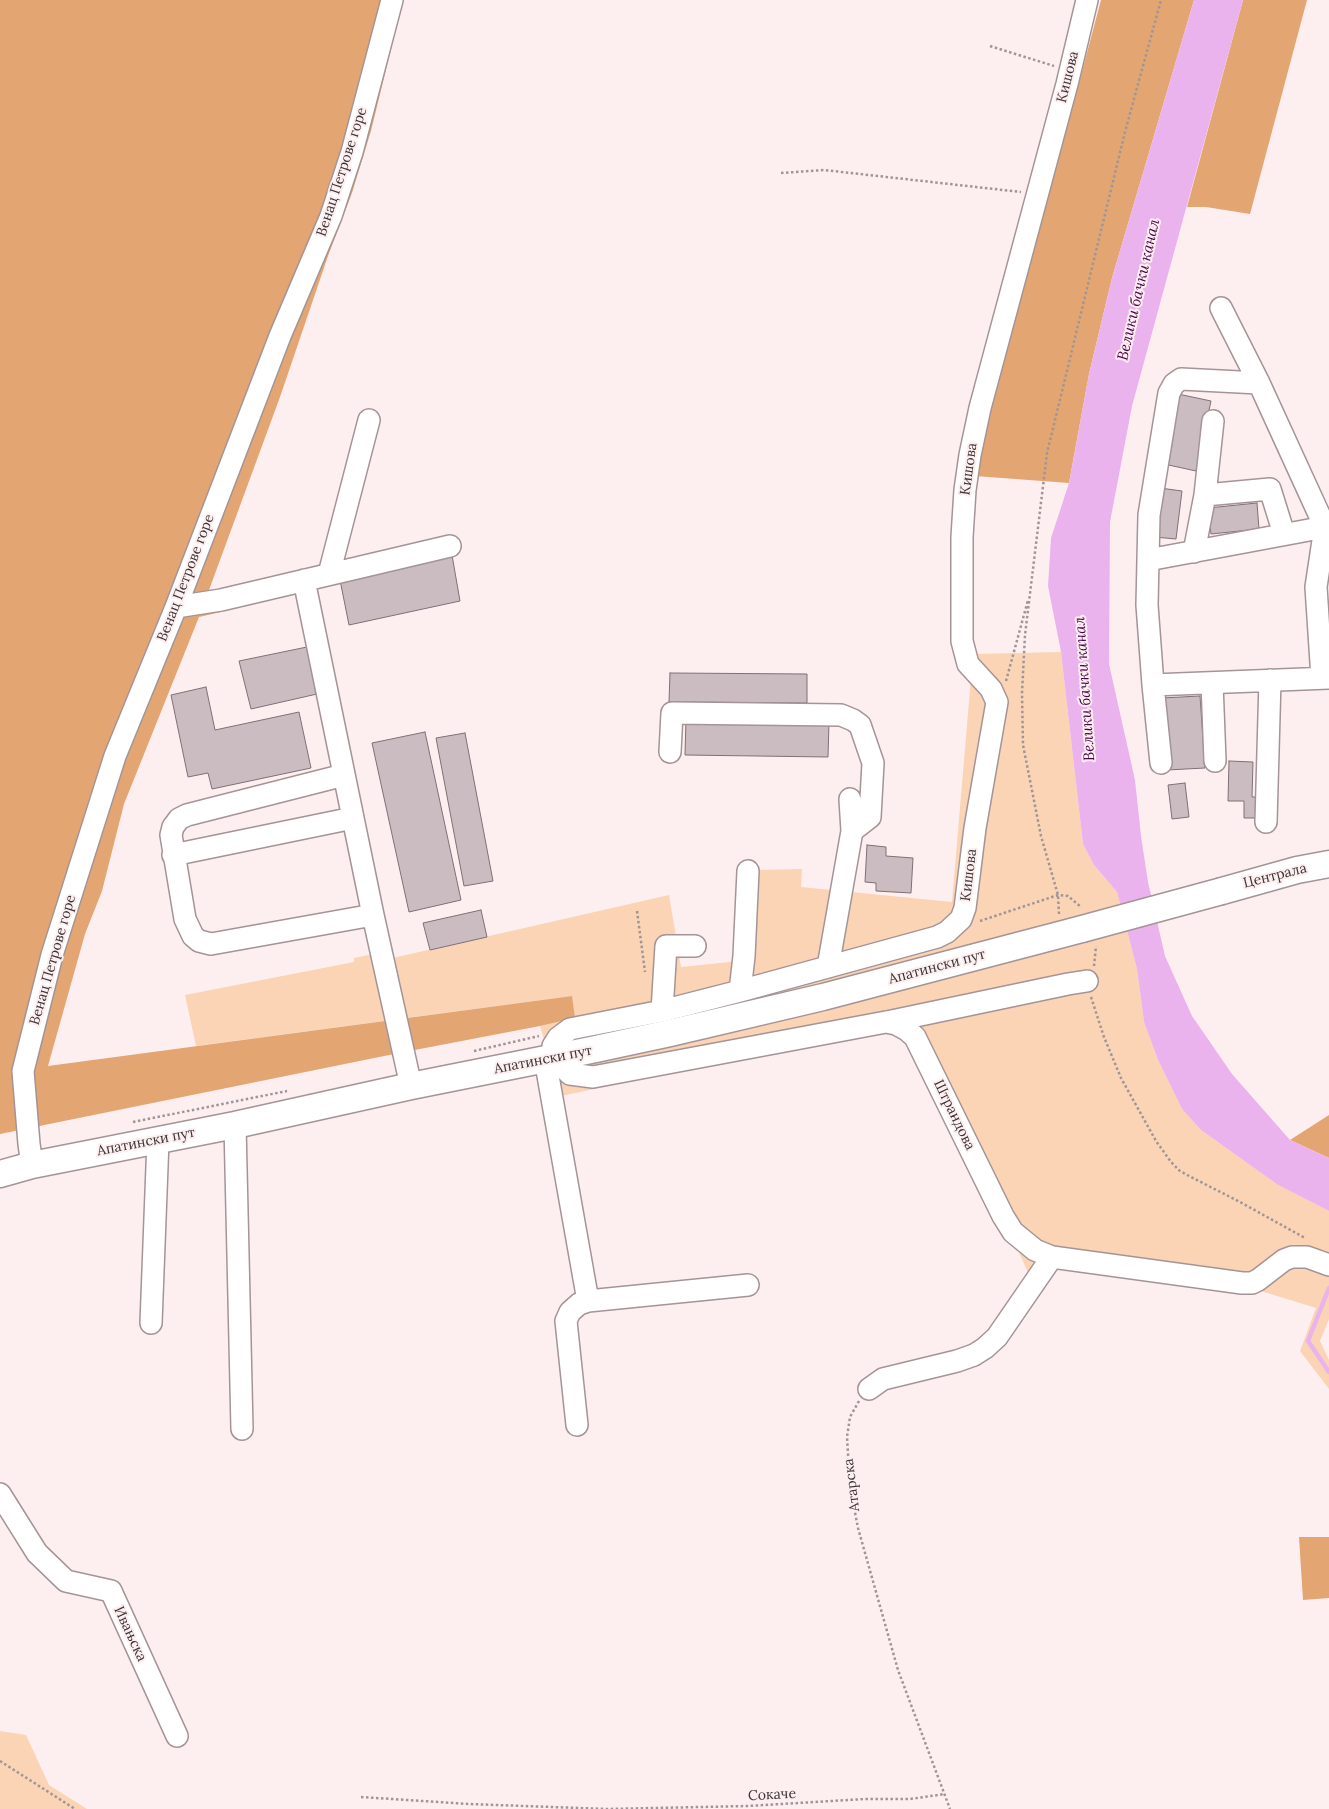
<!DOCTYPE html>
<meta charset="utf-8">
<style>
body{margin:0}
canvas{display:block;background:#fdeff0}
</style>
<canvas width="1329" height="1809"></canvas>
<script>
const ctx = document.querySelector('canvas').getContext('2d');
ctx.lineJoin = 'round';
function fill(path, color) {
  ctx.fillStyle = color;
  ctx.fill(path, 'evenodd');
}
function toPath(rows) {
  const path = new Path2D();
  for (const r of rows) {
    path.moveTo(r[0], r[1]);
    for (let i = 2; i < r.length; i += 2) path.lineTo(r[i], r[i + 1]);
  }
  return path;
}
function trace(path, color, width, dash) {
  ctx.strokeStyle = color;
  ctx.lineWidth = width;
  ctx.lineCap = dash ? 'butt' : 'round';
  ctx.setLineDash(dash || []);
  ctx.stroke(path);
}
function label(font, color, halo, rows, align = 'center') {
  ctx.font = font + ' Lora,serif';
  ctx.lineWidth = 4;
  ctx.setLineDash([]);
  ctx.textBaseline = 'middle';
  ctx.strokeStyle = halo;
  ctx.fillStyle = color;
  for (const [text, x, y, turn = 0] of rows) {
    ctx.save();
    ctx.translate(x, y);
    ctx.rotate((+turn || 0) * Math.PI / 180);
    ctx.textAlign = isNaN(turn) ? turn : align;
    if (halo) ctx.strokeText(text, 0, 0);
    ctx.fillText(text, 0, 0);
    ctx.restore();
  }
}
fill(toPath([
 [1061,652,1083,844,1094,865,1117,892,1137,969,1144,1022,1158,1060,1182,1109,1201,1130,1278,1185,1329,1211,1329,1319,1320,1341,1329,1360,1329,1389,1300,1351,1316,1308,1205,1274,1066,1266,1033,1284,917,1021,561,1096,540,1026,574,1018,572,996,196,1046,185,995,354,962,354,958,373,954,375,962,669,895,681,967,749,960,753,870,802,869,801,887,952,902,973,654],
 [0,1731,26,1735,49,1785,87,1809,0,1809]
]), '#fad4b5');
fill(toPath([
 [0,0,403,0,371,131,352,193,328,256,280,397,209,590,219,589,221,612,199,617,124,804,102,891,85,934,48,1066,572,996,575,1018,540,1026,399,1053,0,1134],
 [1101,0,1194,0,1112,278,1089,374,1069,483,975,476,985,412,1080,79],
 [1243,0,1307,0,1250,214,1206,207,1187,207],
 [1329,1115,1329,1158,1290,1140],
 [1299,1537,1329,1537,1329,1598,1303,1600]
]), '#e3a672');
fill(toPath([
 [1194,0,1243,0,1132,406,1110,522,1109,664,1135,780,1141,836,1148,882,1165,956,1192,1016,1232,1074,1290,1140,1329,1158,1329,1211,1278,1185,1201,1130,1182,1109,1158,1060,1144,1022,1137,969,1117,892,1094,865,1083,844,1061,652,1048,586,1051,538,1069,483,1089,374,1112,278]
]), '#ebb3ed');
trace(toPath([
 [1329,1288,1308,1341,1329,1372]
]), '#ebb3ed', 4.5);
const building = toPath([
 [1178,394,1211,401,1196,471,1164,464,1178,394],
 [1160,488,1182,491,1176,539,1154,537,1160,488],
 [1257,503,1259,529,1211,534,1208,508,1257,503],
 [452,555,460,601,349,625,340,580,452,555],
 [307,647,317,694,251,709,239,661,307,647],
 [670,673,807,674,807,703,669,702,670,673],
 [206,687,215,730,299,712,311,768,212,789,208,773,188,777,171,695,206,687],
 [1200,696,1205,768,1167,770,1162,698,1200,696],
 [686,720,829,722,828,757,685,755,686,720],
 [425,732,461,900,409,912,372,743,425,732],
 [465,733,493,881,464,886,436,738,465,733],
 [1229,761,1253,762,1252,797,1262,797,1262,818,1244,818,1244,801,1228,801,1229,761],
 [1185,783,1189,817,1172,819,1168,785,1185,783],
 [867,845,886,847,886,856,913,858,911,893,876,891,876,883,865,882,867,845],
 [481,910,487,937,430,950,423,923,481,910]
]);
fill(building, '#cbbcc2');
trace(building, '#7e7076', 1);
const minor = toPath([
 [1087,0,1067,84,980,408,970,455,965,490,962,537,962,641,968,664,991,689,997,702,975,828,965,908,961,919,947,932,937,937,740,991,662,1011,570,1029,558,1038,553,1046,553,1057,570,1074,593,1077,886,1022,896,1024,907,1030,915,1037,1003,1216,1013,1232,1035,1250,1052,1257,1242,1283,1252,1283,1258,1280,1284,1260,1292,1257,1307,1257,1329,1265],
 [1221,308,1259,383,1329,536],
 [1205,495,1270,489,1284,534],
 [1194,552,1205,495,1213,421],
 [1148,560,1325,527,1316,587,1322,678],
 [329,574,369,420],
 [304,580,373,915,411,1086],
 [176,607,221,600,450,546],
 [1212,683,1215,761],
 [1153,685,1329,678],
 [670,752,672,713,841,715,853,720,860,725,873,763,870,817,852,831],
 [1161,763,1153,685,1147,605,1149,515,1169,393,1174,384,1181,379,1259,383],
 [344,775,187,815,179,819,173,827,171,835,185,919,193,936,199,941,211,944,373,915],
 [1266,822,1270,680],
 [173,855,353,818],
 [828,967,852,831,850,799],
 [740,991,744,956,748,871],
 [662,1011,666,946,695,946],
 [887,1022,1068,984,1087,981],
 [545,1059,588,1301],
 [235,1125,242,1429],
 [32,1165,29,1144,23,1071,52,955,115,756,176,607,280,336,331,216,352,152,392,0],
 [151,1323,158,1140],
 [869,1389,883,1379,957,1361,974,1355,985,1348,997,1337,1052,1257],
 [577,1425,566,1321,570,1312,579,1304,588,1301,748,1285],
 [0,1494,37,1553,66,1581,111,1591,177,1736]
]);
const major = toPath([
 [1222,891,1297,870,1329,864],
 [0,1174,32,1165,235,1125,411,1086,591,1050,670,1033,823,997,1082,929]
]);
trace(minor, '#a49496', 24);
trace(major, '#a49496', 29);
trace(toPath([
 [990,46,1054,66],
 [781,173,824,170,1021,192],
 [1006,681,1028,600],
 [637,911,645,972],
 [1059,914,1058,895,1041,836,1023,745,1022,693,1025,635,1047,453,1125,132,1161,0],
 [980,921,1058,895,1068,896,1081,907],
 [1094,966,1096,946],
 [1091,997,1104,1037,1121,1078,1156,1141,1171,1162,1180,1171,1191,1177,1240,1202,1305,1238],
 [474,1051,539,1036],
 [133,1122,287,1091],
 [859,1401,850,1417,847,1437,850,1487,858,1528,898,1670,950,1809],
 [0,1761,75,1809],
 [361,1797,469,1804,607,1809,748,1806,865,1799,910,1799,945,1794]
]), '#a09596', 2.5, [2.5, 2.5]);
trace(minor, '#fff', 21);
trace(major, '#fff', 26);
const majorBridge = toPath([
 [1082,929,1222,891]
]);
trace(majorBridge, '#a49496', 29, []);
trace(majorBridge, '#fff', 26);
label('14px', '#3b3435', '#fdeff0', [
 ["Кишова",1068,77,-76],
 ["Венац Петрове горе",342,172,-72],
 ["Кишова",969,469,-82],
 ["Венац Петрове горе",186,578,-69],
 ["Кишова",969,875,-83],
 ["Централа",1275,876,-14],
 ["Венац Петрове горе",53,960,-74],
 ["Апатински пут",937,967,-15],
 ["Апатински пут",543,1060,-11],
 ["Штрандова",954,1115,64],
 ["Апатински пут",146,1142,-11],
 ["Атарска",852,1485,-97],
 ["Ивањска",130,1634,65],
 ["Сокаче",772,1795,-3]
]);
label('italic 15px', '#48034c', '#fdeff0', [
 ["Велики бачки канал",1139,290,-77],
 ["Велики бачки канал",1085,689,-94]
]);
</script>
